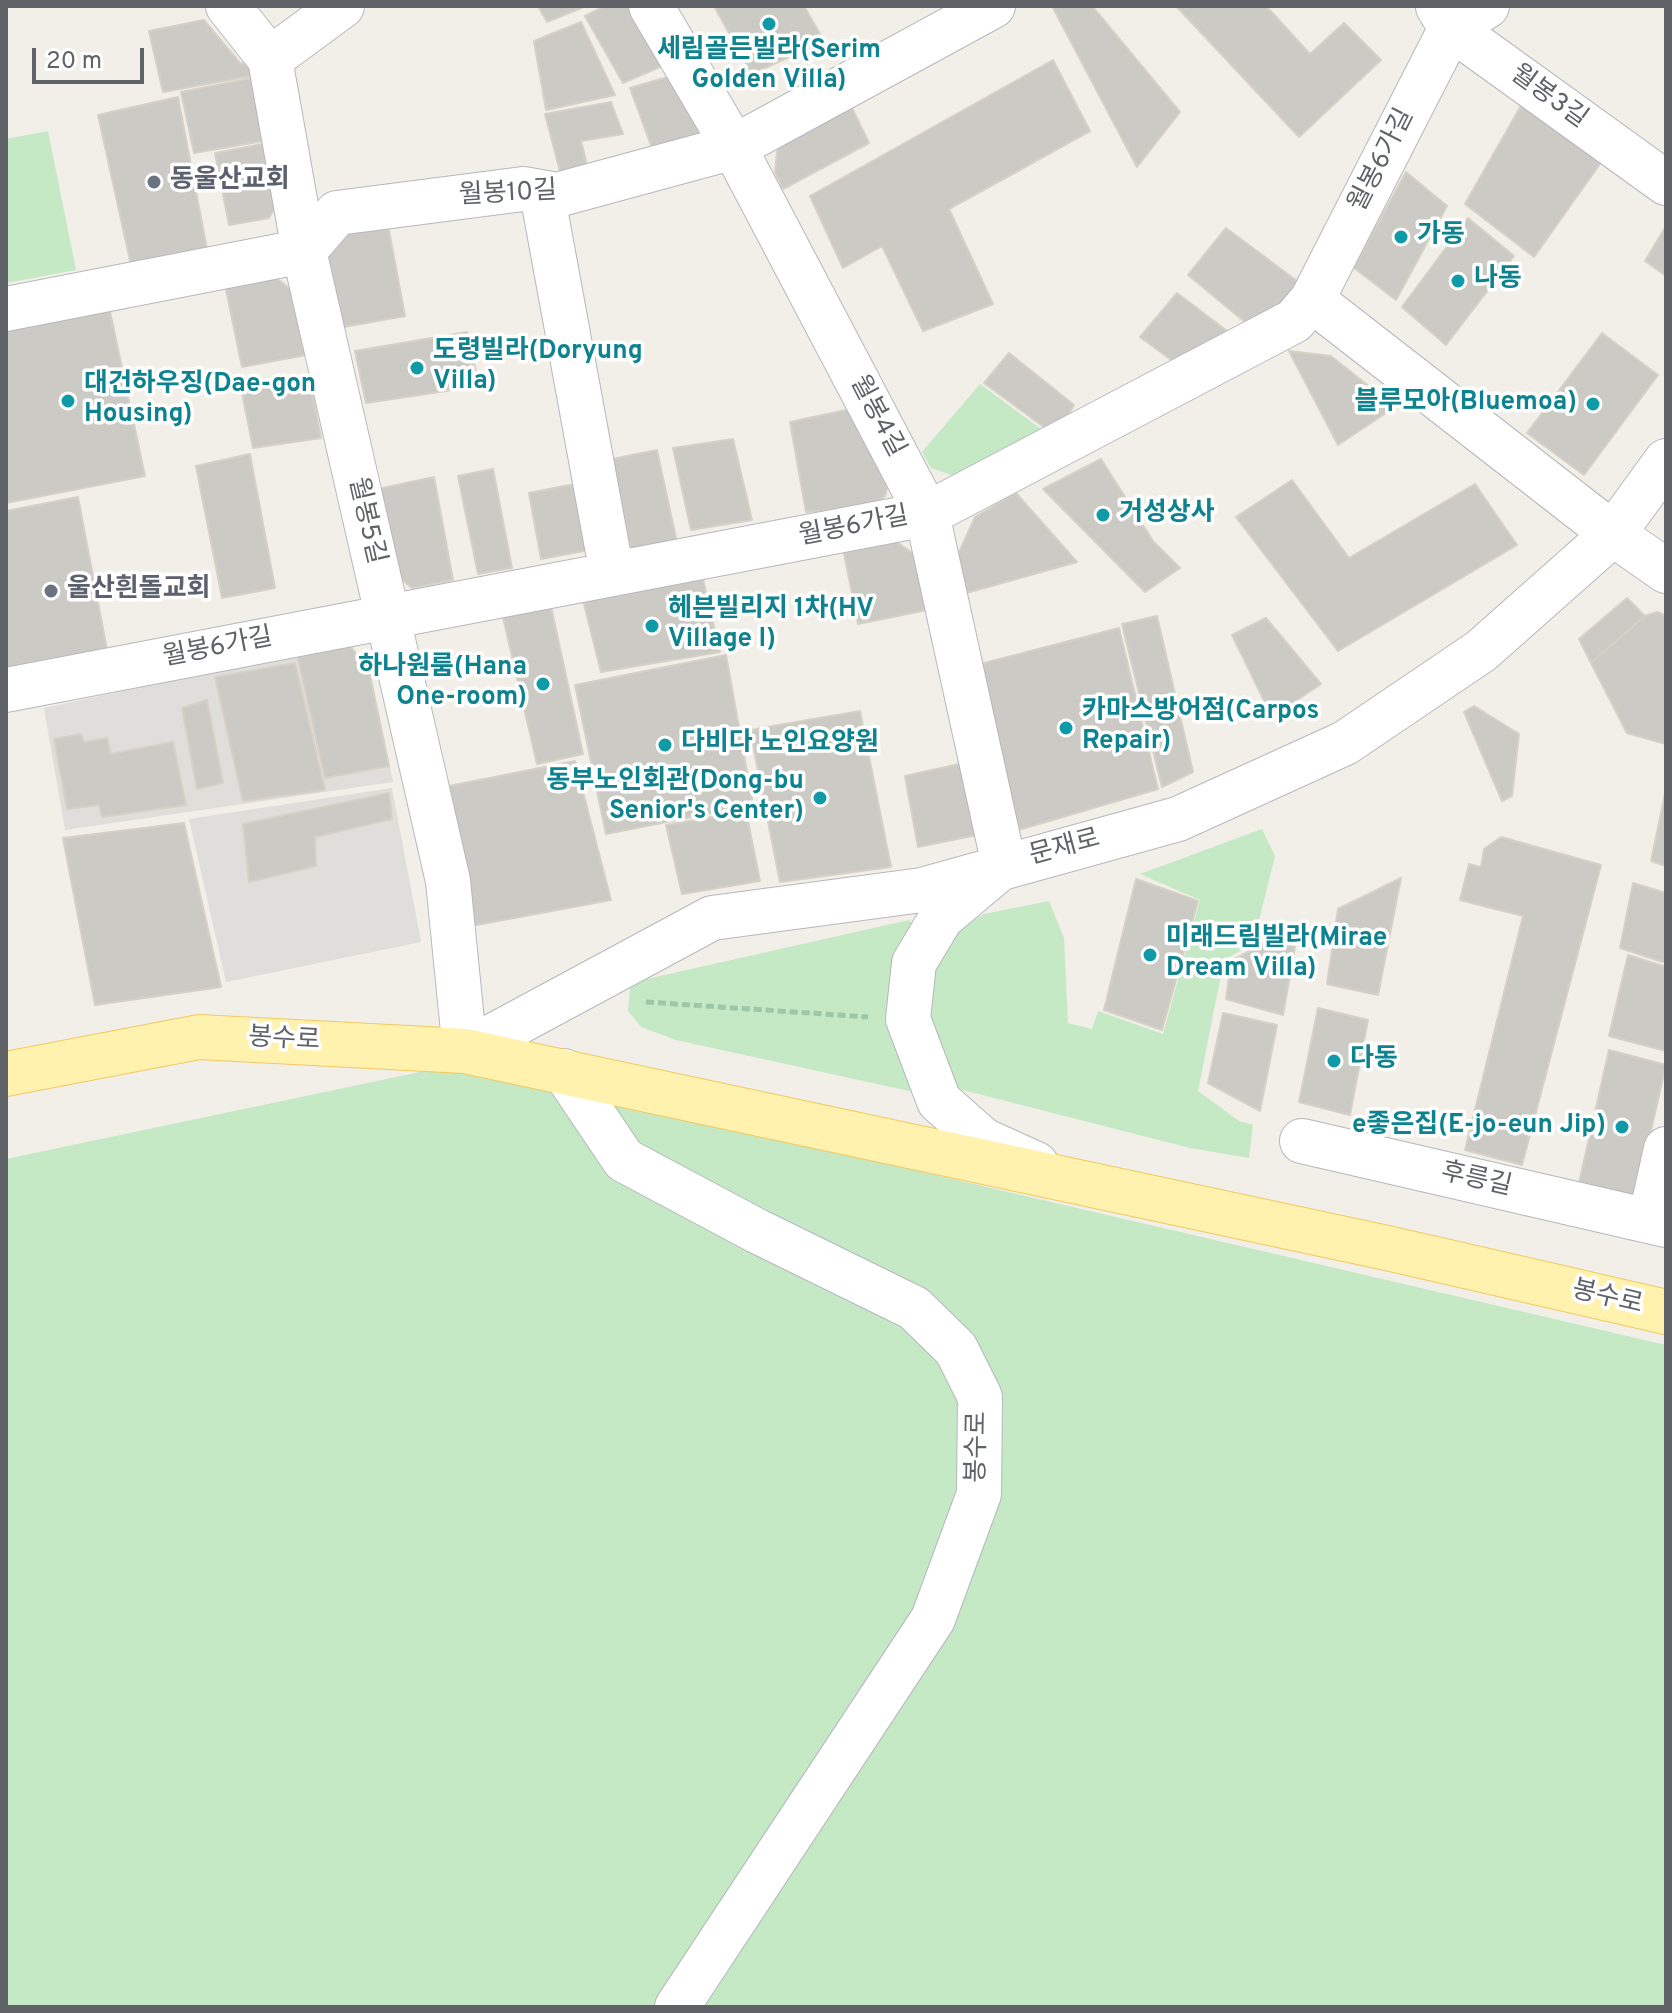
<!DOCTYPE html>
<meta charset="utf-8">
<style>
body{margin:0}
#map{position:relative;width:1672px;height:2013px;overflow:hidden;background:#f1efe8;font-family:Overpass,sans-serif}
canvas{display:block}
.frame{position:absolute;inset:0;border:8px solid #5f6368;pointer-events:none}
.scale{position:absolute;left:32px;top:48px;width:112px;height:36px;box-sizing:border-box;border:4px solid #5f6368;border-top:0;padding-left:10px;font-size:24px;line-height:28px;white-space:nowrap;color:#5f6368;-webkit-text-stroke:6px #fff;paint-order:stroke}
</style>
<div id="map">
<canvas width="1672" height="2013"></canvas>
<div class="frame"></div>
<div class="scale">20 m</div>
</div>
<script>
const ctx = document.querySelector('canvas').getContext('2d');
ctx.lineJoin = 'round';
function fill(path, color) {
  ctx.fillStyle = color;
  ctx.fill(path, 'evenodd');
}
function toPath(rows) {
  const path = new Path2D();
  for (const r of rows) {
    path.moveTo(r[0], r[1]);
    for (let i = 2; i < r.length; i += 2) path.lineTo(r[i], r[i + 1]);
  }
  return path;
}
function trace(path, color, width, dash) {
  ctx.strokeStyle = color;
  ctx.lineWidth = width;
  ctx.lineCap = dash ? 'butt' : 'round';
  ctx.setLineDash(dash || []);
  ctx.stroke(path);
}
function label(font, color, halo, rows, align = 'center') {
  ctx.font = font + ' Overpass,"Noto Sans KR",sans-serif';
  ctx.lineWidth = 7;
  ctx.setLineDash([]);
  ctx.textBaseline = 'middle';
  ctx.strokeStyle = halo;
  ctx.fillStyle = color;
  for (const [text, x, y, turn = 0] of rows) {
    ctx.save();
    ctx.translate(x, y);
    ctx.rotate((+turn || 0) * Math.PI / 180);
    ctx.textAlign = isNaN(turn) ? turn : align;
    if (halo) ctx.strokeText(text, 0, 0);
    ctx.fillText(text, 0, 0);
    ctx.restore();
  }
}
fill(toPath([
 [348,643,369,670,393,782,65,830,44,708],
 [392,788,421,942,226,982,189,819]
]), '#e0deda');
fill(toPath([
 [48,131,76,270,6,283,6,139],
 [980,384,1052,437,960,478,931,468,922,452],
 [1262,829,1275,856,1258,924,1258,941,1224,960,1198,1091,1239,1121,1253,1125,1249,1158,1190,1148,955,1088,928,1035,924,973,941,940,984,914,1049,901,1064,938,1068,1023,1092,1029,1098,1011,1163,1034,1200,900,1140,874],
 [909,920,915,926,923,1094,676,1040,641,1027,628,1011,630,988,647,979],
 [458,1064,1666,1345,1666,2007,6,2007,6,1159]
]), '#c5e8c5');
const building = toPath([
 [538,6,586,6,547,22,538,6],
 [605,6,638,6,669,63,623,83,585,16,605,6],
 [714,6,804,6,824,41,752,74,714,6],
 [1052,6,1092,6,1180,112,1137,167,1052,6],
 [1176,6,1266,6,1310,54,1344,23,1381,60,1299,137,1176,6],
 [204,20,240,63,250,65,251,76,163,92,149,31,204,20],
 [581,22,615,95,546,110,534,41,581,22],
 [1053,60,1090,131,949,209,993,304,923,331,882,246,843,268,810,196,1053,60],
 [678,74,709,128,703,145,656,159,630,88,678,74],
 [252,78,263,141,194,153,181,92,252,78],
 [178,97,207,249,131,265,98,115,178,97],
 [1526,97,1607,154,1534,257,1465,204,1526,97],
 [611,102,623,134,581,141,590,177,562,179,545,114,611,102],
 [851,106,869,143,783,189,775,172,778,143,851,106],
 [268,143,279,200,269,218,229,225,215,153,268,143],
 [1406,172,1447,206,1396,300,1354,268,1406,172],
 [1468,218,1514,256,1446,345,1402,307,1468,218],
 [388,225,405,316,338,328,321,252,345,232,388,225],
 [1666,226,1666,276,1645,261,1666,226],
 [1226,228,1301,284,1289,309,1251,327,1188,275,1226,228],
 [267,271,293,291,306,355,242,367,224,280,267,271],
 [1177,293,1227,331,1181,367,1140,337,1177,293],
 [108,302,145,476,6,503,6,326,108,302],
 [467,332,479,386,366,403,355,351,467,332],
 [1602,333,1658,375,1584,475,1527,433,1602,333],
 [1289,351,1331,356,1395,407,1338,445,1289,351],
 [1009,353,1074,405,1056,436,984,383,1009,353],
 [310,381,321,438,253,448,241,388,310,381],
 [851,409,889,481,885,496,873,505,806,512,790,422,851,409],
 [733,439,752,520,691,530,673,448,733,439],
 [657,450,678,547,632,554,612,459,657,450],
 [250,454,275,588,222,598,196,466,250,454],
 [1101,459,1153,541,1180,568,1145,592,1043,489,1101,459],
 [493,469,512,568,478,574,458,476,493,469],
 [434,477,453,580,412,588,396,575,378,489,434,477],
 [1292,480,1349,558,1475,484,1517,545,1338,651,1236,517,1292,480],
 [585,482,593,529,584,551,541,559,529,493,585,482],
 [1016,493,1077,562,963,594,956,559,975,517,1016,493],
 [78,497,111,671,6,692,6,511,78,497],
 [894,540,922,560,932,609,858,624,844,553,894,540],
 [703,579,720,652,601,672,583,600,703,579],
 [1627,598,1645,616,1591,663,1579,639,1627,598],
 [550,602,583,754,537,764,502,613,550,602],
 [1657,612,1666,616,1666,744,1627,733,1591,663,1645,616,1657,612],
 [1157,616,1193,772,1162,787,1122,624,1157,616],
 [1266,618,1321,684,1272,717,1232,635,1266,618],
 [1119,628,1158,789,1015,831,973,666,1119,628],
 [348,643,369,670,389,766,325,778,297,654,348,643],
 [726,655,753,805,606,834,575,685,726,655],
 [295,663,325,790,243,801,215,677,295,663],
 [207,700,223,783,197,789,182,708,207,700],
 [1474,706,1519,734,1512,796,1502,801,1464,712,1474,706],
 [860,711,891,867,780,882,750,730,860,711],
 [81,734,84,742,107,738,111,754,173,742,186,805,102,817,99,805,67,809,54,739,81,734],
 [575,761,611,900,471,926,439,788,575,761],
 [964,763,977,835,918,847,905,776,964,763],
 [1666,789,1666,866,1651,861,1666,789],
 [389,793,392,819,315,837,316,866,249,882,243,824,389,793],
 [746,811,760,881,682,894,666,825,746,811],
 [184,823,221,987,95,1005,63,838,184,823],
 [1501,837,1601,865,1522,1165,1465,1150,1523,916,1460,900,1469,864,1481,867,1484,849,1501,837],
 [1401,878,1378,995,1327,984,1338,909,1401,878],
 [1136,879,1198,901,1162,1030,1104,1010,1136,879],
 [1633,883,1666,893,1666,963,1620,948,1633,883],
 [1274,938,1295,947,1283,1015,1226,999,1231,961,1274,938],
 [1628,955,1666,967,1666,1051,1609,1036,1628,955],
 [1318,1008,1368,1020,1350,1115,1299,1102,1318,1008],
 [1223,1013,1277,1025,1260,1111,1208,1083,1223,1013],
 [1609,1050,1666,1065,1635,1200,1579,1183,1609,1050]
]);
fill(building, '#cccac5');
trace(building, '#d6d1c6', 2);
const minor = toPath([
 [228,6,270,59,304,251,448,881,465,1051,712,918,922,890,1178,819,1345,743,1481,651,1613,534,1666,461],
 [651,6,734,147,927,514,1004,865,941,918,914,963,908,1019,939,1101,983,1140,1036,1164],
 [1438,7,1451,28,1666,183],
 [270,59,342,6],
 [542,193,612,574],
 [1312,300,1613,534,1666,571],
 [6,309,304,251,337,213,523,189,557,195,734,147,993,6],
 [6,690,927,514,1294,321,1312,300,1451,28,1487,6],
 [564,1071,624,1160,757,1231,914,1308,956,1349,980,1397,979,1494,933,1619,677,2007],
 [1302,1141,1666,1225],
 [1650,1221,1666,1149]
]);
const major = toPath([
 [6,1074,199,1037,465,1051,1387,1248,1666,1312]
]);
trace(minor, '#b5b8bc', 46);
trace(major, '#f2c960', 46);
trace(toPath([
 [646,1002,868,1017]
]), '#9cc7a9', 5, [8, 4]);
trace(minor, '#fff', 44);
trace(major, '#fff2af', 44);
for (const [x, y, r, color] of [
 [769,24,8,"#0f9aa8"],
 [154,182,8,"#6b7280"],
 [1401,237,8,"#0f9aa8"],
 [1458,281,8,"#0f9aa8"],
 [417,368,8,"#0f9aa8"],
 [68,401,8,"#0f9aa8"],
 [1593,404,8,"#0f9aa8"],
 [1103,515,8,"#0f9aa8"],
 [51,591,8,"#6b7280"],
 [652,626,8,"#0f9aa8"],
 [543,684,8,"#0f9aa8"],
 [1066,728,8,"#0f9aa8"],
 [665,745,8,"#0f9aa8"],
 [820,798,8,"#0f9aa8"],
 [1150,955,8,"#0f9aa8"],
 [1334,1061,8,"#0f9aa8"],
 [1622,1127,8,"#0f9aa8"]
]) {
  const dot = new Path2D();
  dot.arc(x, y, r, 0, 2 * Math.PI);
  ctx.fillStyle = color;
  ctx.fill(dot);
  trace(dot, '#fff', 3);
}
label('bold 26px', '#0d838f', '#fff', [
 ["세림골든빌라(Serim",769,52,"center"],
 ["Golden Villa)",769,82,"center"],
 ["가동",1417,237],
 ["나동",1474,281],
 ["도령빌라(Doryung",433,353],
 ["Villa)",433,383],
 ["대건하우징(Dae-gon",84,386],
 ["Housing)",84,416],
 ["블루모아(Bluemoa)",1577,404,"right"],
 ["거성상사",1119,515],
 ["헤븐빌리지 1차(HV",668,611],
 ["Village I)",668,641],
 ["하나원룸(Hana",527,669,"right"],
 ["One-room)",527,699,"right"],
 ["카마스방어점(Carpos",1082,713],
 ["Repair)",1082,743],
 ["다비다 노인요양원",681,745],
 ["동부노인회관(Dong-bu",804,783,"right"],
 ["Senior's Center)",804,813,"right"],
 ["미래드림빌라(Mirae",1166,940],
 ["Dream Villa)",1166,970],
 ["다동",1350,1061],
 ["e좋은집(E-jo-eun Jip)",1606,1127,"right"]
], 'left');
label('26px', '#5f6368', '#fff', [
 ["월봉3길",1548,98,36],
 ["월봉6가길",1383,161,-63],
 ["월봉10길",508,195,-3],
 ["월봉4길",876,417,62],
 ["월봉5길",365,521,77],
 ["월봉6가길",854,528,-11],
 ["월봉6가길",218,649,-11],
 ["문재로",1065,849,-15],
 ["봉수로",284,1041,3],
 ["후릉길",1476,1181,13],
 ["봉수로",1607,1299,13],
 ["봉수로",979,1447,-89]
]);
label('bold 26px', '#5b616d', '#fff', [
 ["동울산교회",170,182],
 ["울산흰돌교회",67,591]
], 'left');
</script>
